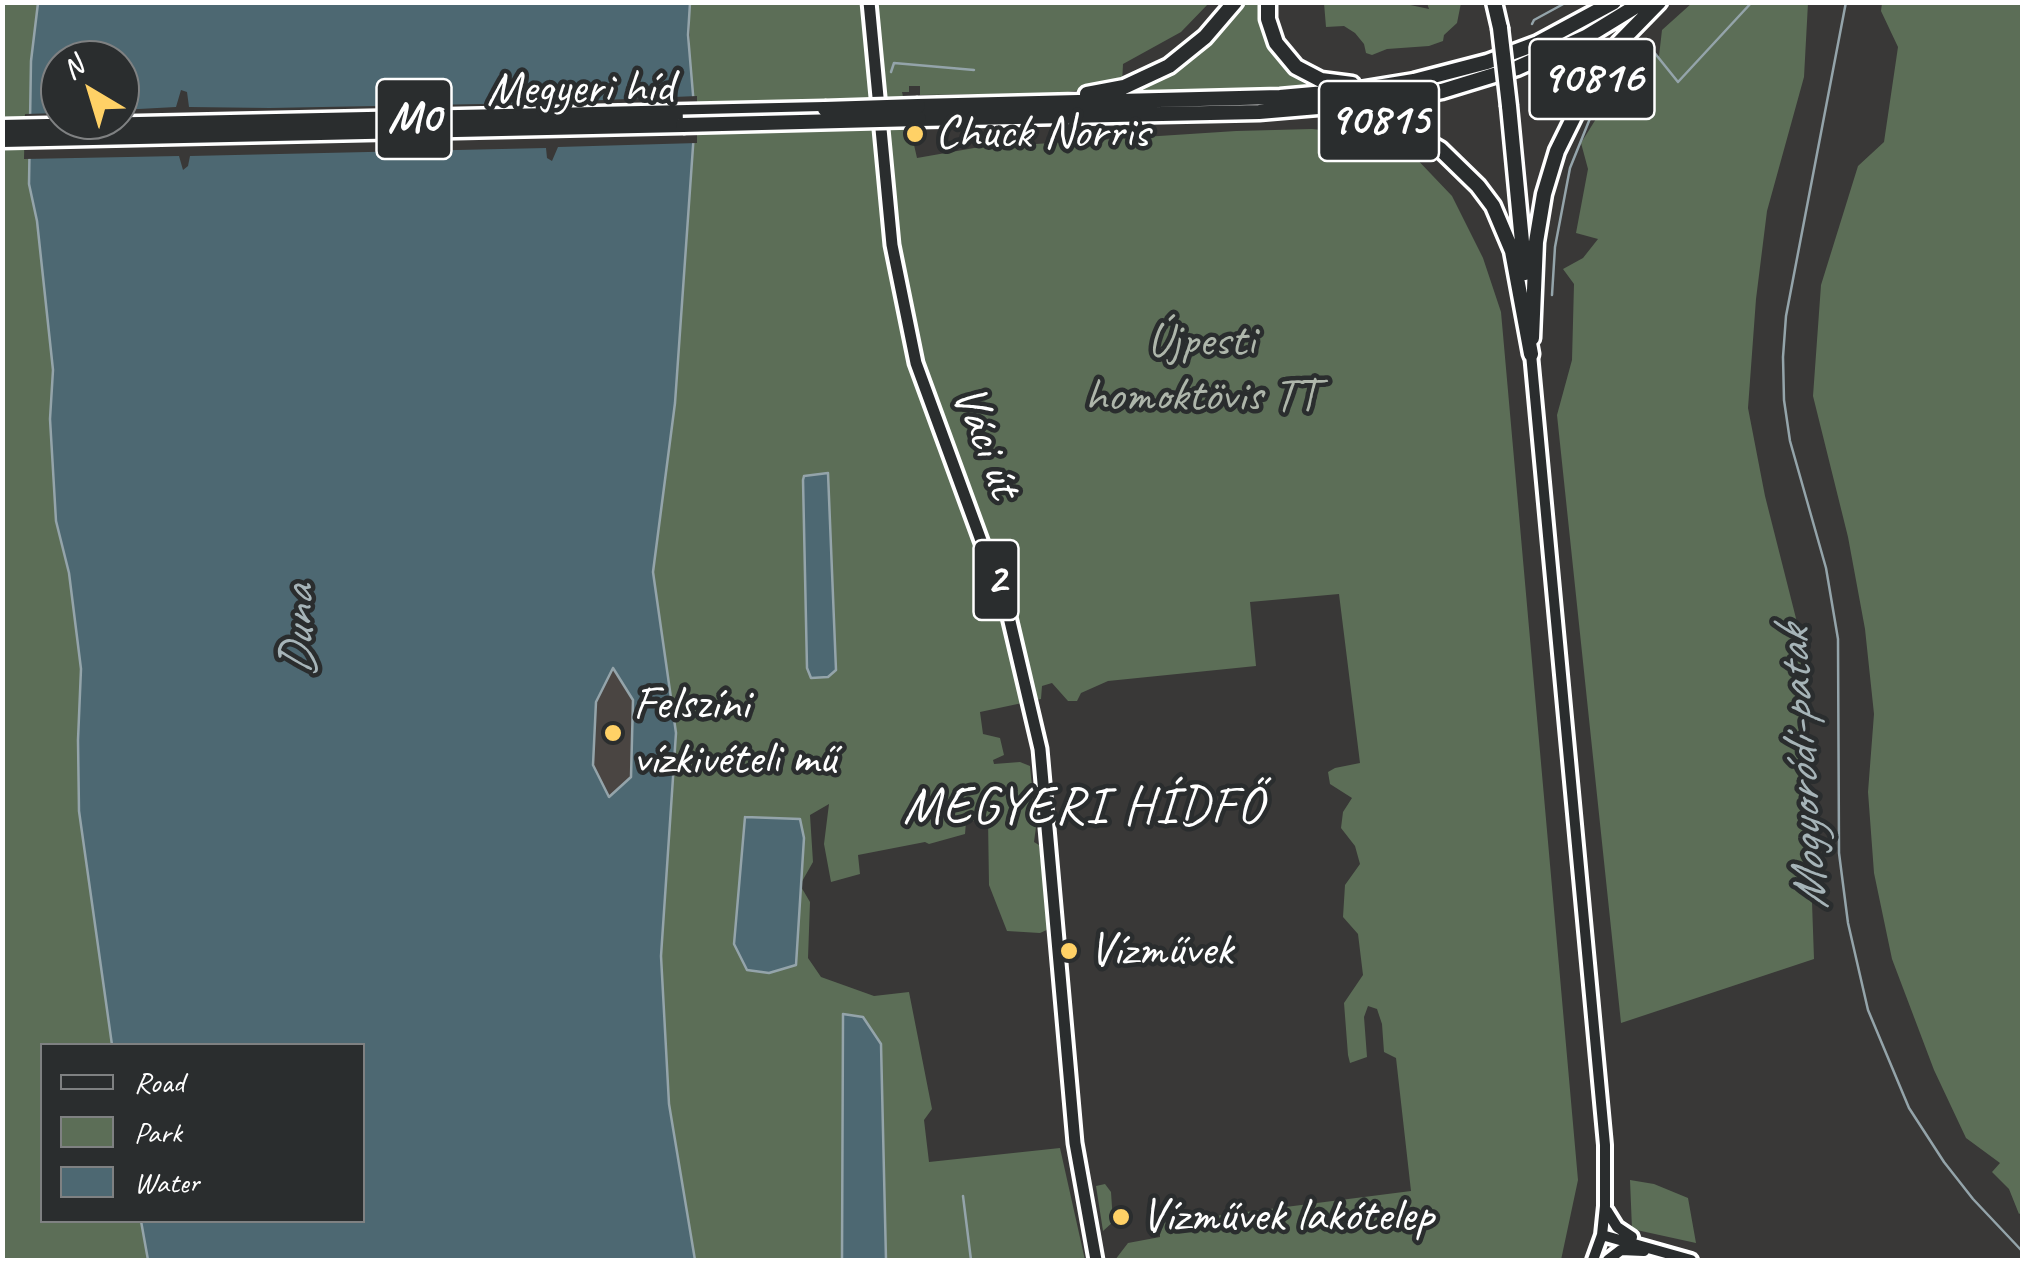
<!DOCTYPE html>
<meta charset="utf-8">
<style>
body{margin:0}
#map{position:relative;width:2025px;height:1263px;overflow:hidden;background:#393837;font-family:Caveat,sans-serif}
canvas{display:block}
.frame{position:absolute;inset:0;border:5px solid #fff;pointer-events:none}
.legend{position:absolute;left:40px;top:1043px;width:325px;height:180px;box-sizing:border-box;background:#2a2d2e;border:2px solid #7f8182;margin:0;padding:12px 18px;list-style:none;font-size:30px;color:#fff}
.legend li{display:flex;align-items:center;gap:20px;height:50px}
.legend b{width:50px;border:2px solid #7f8182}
.north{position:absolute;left:40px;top:40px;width:100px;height:100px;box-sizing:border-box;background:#2a2d2e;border:2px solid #7f8182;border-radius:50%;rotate:322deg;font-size:28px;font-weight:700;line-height:40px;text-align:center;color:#fff}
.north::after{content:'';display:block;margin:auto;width:35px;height:45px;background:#ffd166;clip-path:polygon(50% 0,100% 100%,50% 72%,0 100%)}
</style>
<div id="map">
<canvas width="2025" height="1263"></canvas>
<div class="frame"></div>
<ul class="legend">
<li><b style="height:12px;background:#2a2d2e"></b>Road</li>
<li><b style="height:28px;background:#5c6e57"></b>Park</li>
<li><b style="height:28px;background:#4d6872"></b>Water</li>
</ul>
<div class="north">N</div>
</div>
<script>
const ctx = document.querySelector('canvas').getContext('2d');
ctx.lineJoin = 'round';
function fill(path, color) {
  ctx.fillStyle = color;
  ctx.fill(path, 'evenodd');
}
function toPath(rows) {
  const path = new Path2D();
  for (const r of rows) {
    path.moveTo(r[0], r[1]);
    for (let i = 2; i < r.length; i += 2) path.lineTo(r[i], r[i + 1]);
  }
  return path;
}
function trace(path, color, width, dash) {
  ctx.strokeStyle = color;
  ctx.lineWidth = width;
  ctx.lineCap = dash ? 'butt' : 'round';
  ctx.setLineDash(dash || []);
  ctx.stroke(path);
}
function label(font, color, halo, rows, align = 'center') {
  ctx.font = font + ' Caveat,sans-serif';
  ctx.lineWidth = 9;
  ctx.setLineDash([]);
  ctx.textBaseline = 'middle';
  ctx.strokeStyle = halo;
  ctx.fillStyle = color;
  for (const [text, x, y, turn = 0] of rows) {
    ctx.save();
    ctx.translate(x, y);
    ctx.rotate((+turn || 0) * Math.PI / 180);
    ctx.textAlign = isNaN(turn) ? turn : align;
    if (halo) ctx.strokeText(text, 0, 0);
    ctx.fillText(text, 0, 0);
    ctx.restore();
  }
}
fill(toPath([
 [613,667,633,700,631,777,609,797,593,765,596,702]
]), '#4a4542');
fill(toPath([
 [1245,2,1263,3,1263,25,1271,49,1300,81,1315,89,1130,93,1190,59],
 [2,3,38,3,31,62,29,184,37,221,53,370,50,419,56,521,69,573,81,669,78,740,79,811,112,1045,42,1046,42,1220,141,1221,148,1260,3,1260],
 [690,3,1209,3,1181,32,1123,64,1122,84,1061,93,920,95,920,86,909,86,909,92,902,92,917,158,974,148,1236,131,1312,129,1362,134,1411,153,1452,196,1483,258,1501,312,1578,1180,1561,1260,1115,1260,1128,1243,1160,1237,1160,1223,1411,1191,1396,1058,1384,1052,1382,1024,1377,1009,1368,1006,1364,1017,1367,1057,1350,1063,1348,1055,1344,1003,1363,975,1358,934,1343,917,1345,885,1360,864,1355,846,1341,828,1343,812,1352,798,1330,784,1328,772,1335,768,1360,763,1339,594,1250,602,1256,666,1108,681,1081,693,1077,701,1068,701,1052,683,1042,686,1041,699,980,712,983,734,1000,738,1004,755,993,760,994,764,1020,762,1030,766,1036,827,1034,842,1039,845,1049,929,1040,933,1007,931,989,885,988,819,966,822,965,834,929,844,925,842,858,855,860,874,831,882,824,844,829,804,810,815,813,862,800,885,810,902,808,958,821,977,874,996,909,992,932,1109,924,1120,929,1162,1060,1148,1085,1260,695,1260,669,1104,661,956,676,733,653,572,675,403,687,207],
 [1461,3,1457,23,1444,35,1443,41,1429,46,1387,49,1372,55,1366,53,1364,44,1355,33,1344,26,1326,27,1324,3,1401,3,1429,9,1427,3],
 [1692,3,1808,3,1804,77,1767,211,1756,299,1748,408,1765,496,1803,646,1814,959,1621,1023,1557,415,1572,360,1574,284,1563,269,1583,258,1598,239,1576,233,1588,169,1581,143,1604,106,1631,50,1659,56,1662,30],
 [1882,3,2022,3,2022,1212,2019,1214,2009,1189,1992,1172,2000,1163,1966,1138,1934,1070,1892,959,1874,873,1868,792,1874,714,1865,629,1848,537,1813,396,1821,285,1858,166,1884,142,1898,47,1881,11],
 [1630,1180,1654,1184,1688,1198,1696,1243,1632,1229],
 [1105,1184,1111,1192,1113,1222,1103,1231,1096,1186]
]), '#5c6e57');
const water = toPath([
 [38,3,690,3,688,35,695,118,675,403,653,572,676,733,661,956,669,1104,695,1260,148,1260,141,1221,362,1220,362,1046,112,1045,79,811,78,740,81,669,69,573,56,521,50,419,53,370,37,221,29,184,31,61,38,3],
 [60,60,120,60,120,120,60,120,60,60],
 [613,668,633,700,631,777,609,797,593,765,596,702,613,668],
 [828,473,836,670,828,677,811,678,807,668,803,480,804,476,828,473],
 [745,817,800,819,804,838,796,965,769,973,747,970,734,944,745,817],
 [843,1014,863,1017,881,1044,886,1260,842,1260,843,1014]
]);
fill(water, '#4d6872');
trace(water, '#94a4aa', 2.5);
fill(toPath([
 [551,81,557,87,557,102,697,96,697,143,558,147,552,161,547,158,546,148,190,156,188,166,183,170,179,156,24,159,25,114,60,113,60,120,120,120,120,110,176,107,181,90,187,92,189,107,270,108,533,103,545,102,546,83]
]), '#393837');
trace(toPath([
 [1846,2,1786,316,1783,357,1784,400,1790,441,1826,568,1838,639,1839,853,1848,923,1868,1010,1909,1108,1944,1162,1973,1199,2022,1251],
 [1532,24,1534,20,1567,2],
 [891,72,894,63,974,70],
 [1552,295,1555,247,1570,168,1591,116,1621,67,1645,41,1678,82,1752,2],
 [963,1196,971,1260]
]), '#94a4aa', 2.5);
const secondary = toPath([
 [1531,354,1605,1145,1605,1206,1602,1235,1593,1260],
 [1607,1211,1617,1227,1632,1237],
 [1602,1235,1691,1260],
 [1608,1260,1621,1250,1644,1251]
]);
const primary = toPath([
 [869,2,892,245,916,363,1009,617,1040,749,1075,1143,1096,1260]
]);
const highway = toPath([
 [1268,2,1268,19,1276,43,1296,67,1321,80,1352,84],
 [1494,2,1500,28],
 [1087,94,1124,87,1169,66,1205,37,1235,2],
 [918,106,1280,97,1359,90,1414,81,1487,62,1538,43,1614,2],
 [1509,106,1525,273],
 [1330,114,1385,122,1412,133,1440,149,1478,186,1493,206,1512,251,1531,354],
 [919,119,1259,112,1389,101,1442,91,1517,68,1586,37,1643,2],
 [2,127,825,109],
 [2,140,683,125],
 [1532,338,1536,242,1544,194,1557,151,1594,76,1619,43,1659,2]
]);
trace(secondary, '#fff', 18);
trace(primary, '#fff', 19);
trace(highway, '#fff', 21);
trace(secondary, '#2a2d2e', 10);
trace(primary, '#2a2d2e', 11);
trace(highway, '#2a2d2e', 14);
const highwayBridge = toPath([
 [1500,28,1509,106],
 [825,109,918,106],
 [683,125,919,119]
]);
trace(highwayBridge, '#fff', 21, []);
trace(highwayBridge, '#2a2d2e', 14);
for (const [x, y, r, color] of [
 [915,134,10,"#ffd166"],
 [613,733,10,"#ffd166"],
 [1069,951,10,"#ffd166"],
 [1121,1217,10,"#ffd166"]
]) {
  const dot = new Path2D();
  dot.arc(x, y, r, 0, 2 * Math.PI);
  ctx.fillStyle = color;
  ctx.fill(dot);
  trace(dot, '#2a2d2e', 4);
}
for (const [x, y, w] of [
 [1592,79,125],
 [414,119,75],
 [1379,121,120],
 [996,580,45]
]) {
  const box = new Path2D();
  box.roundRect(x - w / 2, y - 40, w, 80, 8);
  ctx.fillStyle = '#2a2d2e';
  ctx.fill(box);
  trace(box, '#fff', 2.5);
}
label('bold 45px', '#fff', null, [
 ["90816",1592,79],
 ["M0",414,119],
 ["90815",1379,121],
 ["2",996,580]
]);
label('48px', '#fff', '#2a2d2e', [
 ["Megyeri híd",580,90,-1],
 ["Váci út",985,442,69]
]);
label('48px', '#fff', '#2a2d2e', [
 ["Chuck Norris",935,134],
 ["Felszíni",633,705],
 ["vízkivételi mű",633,760],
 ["Vízművek",1089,951],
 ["Vízművek lakótelep",1141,1217]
], 'left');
label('48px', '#aeb6ab', '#2a2d2e', [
 ["Újpesti",1201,342],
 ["homoktövis TT",1201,397]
]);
label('italic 50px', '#a6b4b8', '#2a2d2e', [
 ["Duna",300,632,-90],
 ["Mogyoródi-patak",1804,769,-94]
]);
ctx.letterSpacing = '2.5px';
label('52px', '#fff', '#2a2d2e', [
 ["MEGYERI HÍDFŐ",1084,808]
]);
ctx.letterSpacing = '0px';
</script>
